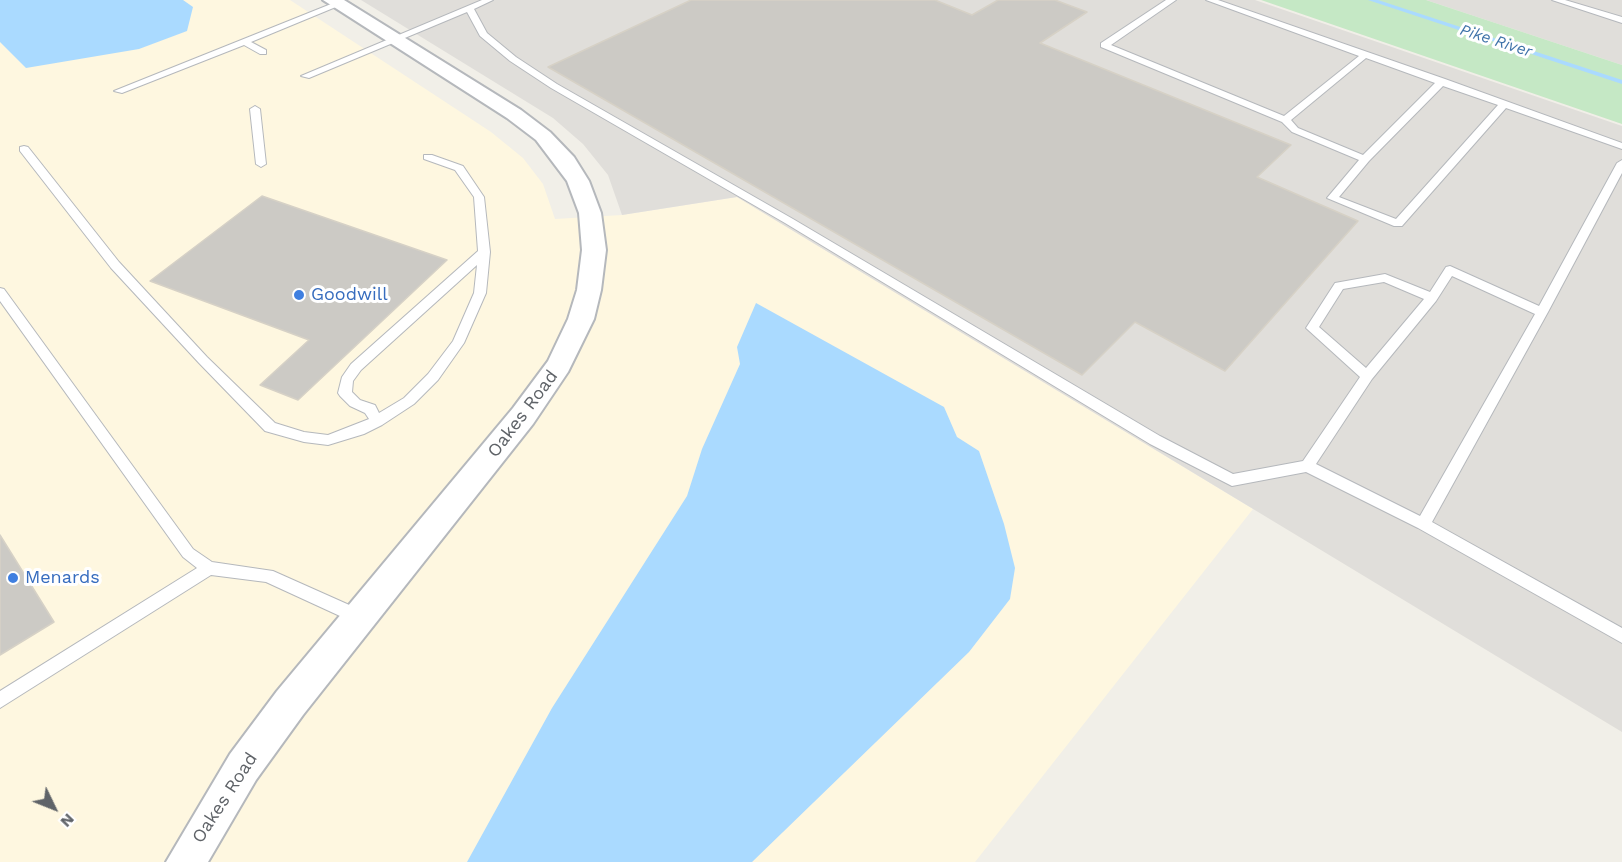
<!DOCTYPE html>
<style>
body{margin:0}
#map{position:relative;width:1622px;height:862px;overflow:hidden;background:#f1efe8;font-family:"Work Sans",sans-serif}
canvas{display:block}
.north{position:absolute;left:24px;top:778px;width:60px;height:60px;-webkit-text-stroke:4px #fff;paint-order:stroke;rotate:133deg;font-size:16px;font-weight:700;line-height:24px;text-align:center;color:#5f6368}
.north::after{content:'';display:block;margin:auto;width:21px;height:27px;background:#5f6368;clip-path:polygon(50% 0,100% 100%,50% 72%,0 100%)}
</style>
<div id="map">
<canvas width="1622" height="862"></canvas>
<div class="north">N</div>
</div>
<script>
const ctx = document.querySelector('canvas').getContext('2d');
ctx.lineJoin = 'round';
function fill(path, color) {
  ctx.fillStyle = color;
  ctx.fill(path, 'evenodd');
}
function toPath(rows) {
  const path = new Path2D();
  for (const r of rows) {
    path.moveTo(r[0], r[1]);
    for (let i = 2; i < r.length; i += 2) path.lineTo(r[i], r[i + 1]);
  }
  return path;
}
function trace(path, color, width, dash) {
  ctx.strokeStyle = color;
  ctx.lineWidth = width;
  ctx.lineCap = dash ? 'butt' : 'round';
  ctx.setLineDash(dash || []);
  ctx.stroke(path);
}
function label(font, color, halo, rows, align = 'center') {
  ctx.font = font + ' "Work Sans",sans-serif';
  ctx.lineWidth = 6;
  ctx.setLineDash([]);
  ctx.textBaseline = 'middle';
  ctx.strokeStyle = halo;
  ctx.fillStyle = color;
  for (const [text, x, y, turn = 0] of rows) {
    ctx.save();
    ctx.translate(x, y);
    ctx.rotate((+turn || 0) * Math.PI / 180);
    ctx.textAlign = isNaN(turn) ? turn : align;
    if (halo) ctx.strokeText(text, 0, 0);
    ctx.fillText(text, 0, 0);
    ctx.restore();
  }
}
fill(toPath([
 [0,0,290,0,491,132,523,158,543,184,555,219,622,215,737,197,1253,509,975,862,0,862]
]), '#fef7e0');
fill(toPath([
 [361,0,1255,0,1622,126,1622,732,737,197,622,215,608,175,583,144,553,118],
 [1426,0,1622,0,1622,65]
]), '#e0deda');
fill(toPath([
 [1261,0,1426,0,1622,65,1622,124]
]), '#c5e8c5');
fill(toPath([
 [0,0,183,0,193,7,187,31,139,49,26,68,0,42],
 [756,303,944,407,957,437,979,451,1004,524,1015,568,1010,599,969,652,752,862,467,862,552,708,687,496,702,449,740,364,737,347]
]), '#aadaff');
fill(toPath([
 [1368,0,1378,0,1622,80,1622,84,1368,0]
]), '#aadaff');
const building = toPath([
 [691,0,935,0,972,15,998,0,1055,0,1087,12,1040,43,1291,145,1257,177,1358,221,1225,371,1135,322,1082,375,548,67,691,0],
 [262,196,447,260,298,400,260,385,309,340,150,281,262,196],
 [0,535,54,622,0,655,0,535]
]);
fill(building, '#cccac5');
trace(building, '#d6d1c6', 1.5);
const lane = toPath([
 [482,0,493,0,474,9,487,33,516,57,557,84,793,219,1160,436,1233,474,1303,461,1360,377,1306,328,1335,283,1385,274,1430,292,1446,267,1450,266,1539,306,1617,163,1622,160,1622,173,1548,312,1432,522,1622,628,1622,643,1418,528,1306,472,1232,486,1150,444,785,223,551,88,510,61,480,36,467,12,309,78,301,76,482,0],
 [1452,276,1535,314,1420,516,1316,464,1372,379,1436,301,1452,276],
 [1384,282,1424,299,1366,368,1319,327,1343,289,1384,282],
 [1166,0,1176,0,1111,45,1284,116,1359,56,1206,0,1218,0,1445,79,1622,143,1622,149,1506,108,1402,226,1394,226,1327,198,1359,160,1292,132,1282,122,1101,47,1101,43,1166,0],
 [1366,58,1435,83,1363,155,1298,128,1291,120,1366,58],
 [1443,86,1498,105,1396,219,1339,197,1369,161,1443,86],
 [1552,0,1565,0,1622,17,1622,23,1552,0],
 [336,2,343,4,251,42,266,50,266,54,260,54,244,45,122,93,114,91,336,2],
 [255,106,260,109,266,164,261,167,256,164,250,109,255,106],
 [24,146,28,147,119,262,207,357,275,423,304,432,328,435,369,419,365,413,350,406,340,396,338,393,342,377,351,364,478,251,474,197,455,170,424,159,424,155,432,155,463,166,484,197,490,252,486,293,464,343,438,380,414,404,382,425,364,434,328,445,304,442,265,431,199,363,111,268,20,151,20,147,24,146],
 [477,265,474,293,453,341,428,374,404,398,379,413,375,405,360,400,352,392,353,381,361,370,477,265],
 [0,288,4,289,193,549,212,562,273,571,365,612,367,617,365,622,359,624,353,622,266,582,211,575,0,708,0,691,197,568,183,557,0,301,0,288]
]);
const street = toPath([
 [323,0,344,0,521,110,550,132,574,157,589,181,601,213,606,250,601,290,594,319,568,372,533,424,303,715,256,780,208,862,166,862,230,754,277,691,513,408,548,361,568,319,577,290,582,250,579,213,567,181,536,140,507,118,323,0]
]);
trace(lane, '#b5b8bc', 2);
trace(street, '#b5b8bc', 4);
fill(lane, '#fff');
fill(street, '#fff');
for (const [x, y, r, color] of [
 [299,295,6,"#3f7fe0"],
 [13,578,6,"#3f7fe0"]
]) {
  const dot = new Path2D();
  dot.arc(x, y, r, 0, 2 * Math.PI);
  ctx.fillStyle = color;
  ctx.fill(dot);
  trace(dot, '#fff', 2);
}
label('italic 16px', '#4174aa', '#fff', [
 ["Pike River",1496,41,18]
]);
label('18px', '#366cbe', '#fff', [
 ["Goodwill",311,295],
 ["Menards",25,578]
], 'left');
label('18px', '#5f6368', '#fff', [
 ["Oakes Road",523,414,-53],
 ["Oakes Road",225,798,-57]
]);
</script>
